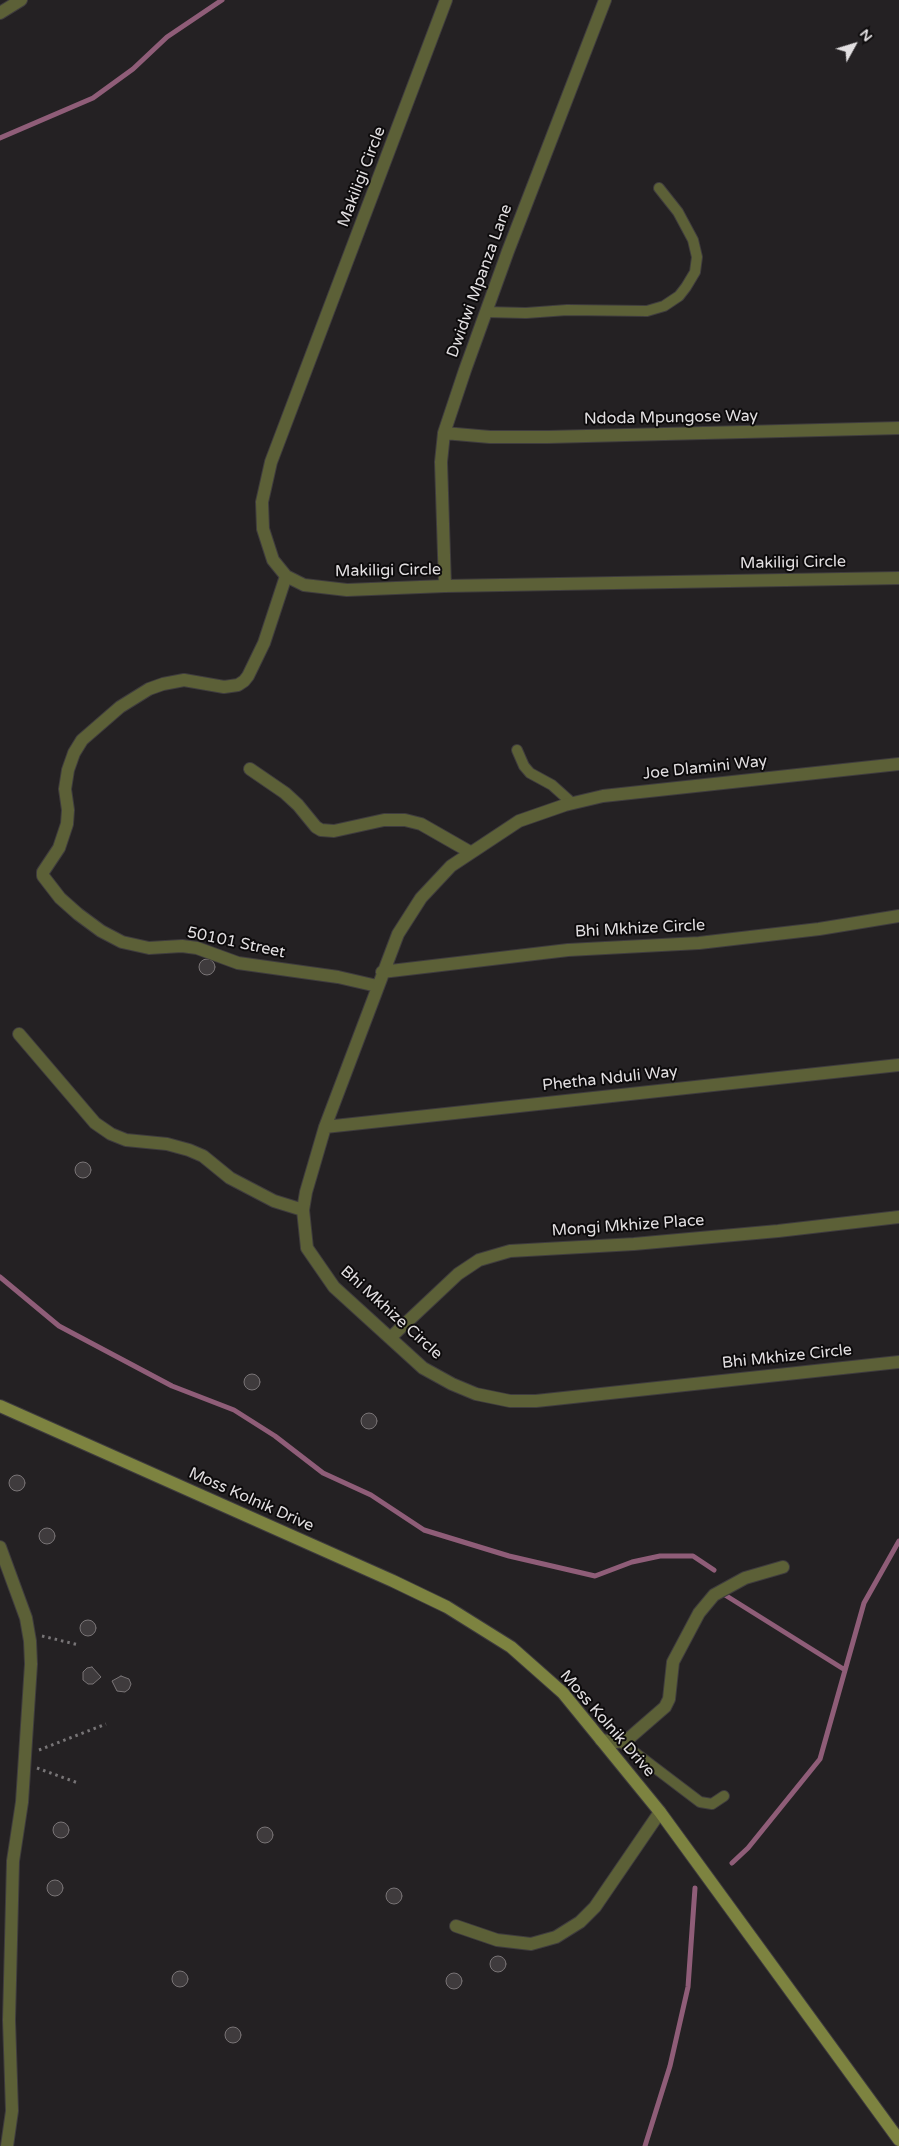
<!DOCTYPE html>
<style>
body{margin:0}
#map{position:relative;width:899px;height:2146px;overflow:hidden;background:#242123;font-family:"Varela Round",sans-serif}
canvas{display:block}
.north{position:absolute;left:829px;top:20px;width:50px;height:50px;-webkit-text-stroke:4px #0d0b0c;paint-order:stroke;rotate:51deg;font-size:14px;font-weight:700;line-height:20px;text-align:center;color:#e2dfe1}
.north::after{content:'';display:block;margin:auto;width:18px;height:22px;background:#e2dfe1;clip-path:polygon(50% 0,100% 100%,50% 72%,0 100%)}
</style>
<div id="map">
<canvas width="899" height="2146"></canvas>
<div class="north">N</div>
</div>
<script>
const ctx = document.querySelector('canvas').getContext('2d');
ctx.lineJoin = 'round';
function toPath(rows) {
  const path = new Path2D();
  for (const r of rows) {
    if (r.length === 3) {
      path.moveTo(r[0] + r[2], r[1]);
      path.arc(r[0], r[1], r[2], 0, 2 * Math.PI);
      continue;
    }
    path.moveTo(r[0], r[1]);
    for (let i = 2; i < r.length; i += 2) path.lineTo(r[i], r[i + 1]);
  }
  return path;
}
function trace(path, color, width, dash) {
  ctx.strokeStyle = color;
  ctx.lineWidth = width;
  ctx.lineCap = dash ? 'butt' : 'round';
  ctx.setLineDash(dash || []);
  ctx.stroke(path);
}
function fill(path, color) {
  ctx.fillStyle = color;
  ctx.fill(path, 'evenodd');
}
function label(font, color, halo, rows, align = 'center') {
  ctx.font = font + ' "Varela Round",sans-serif';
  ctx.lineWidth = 4;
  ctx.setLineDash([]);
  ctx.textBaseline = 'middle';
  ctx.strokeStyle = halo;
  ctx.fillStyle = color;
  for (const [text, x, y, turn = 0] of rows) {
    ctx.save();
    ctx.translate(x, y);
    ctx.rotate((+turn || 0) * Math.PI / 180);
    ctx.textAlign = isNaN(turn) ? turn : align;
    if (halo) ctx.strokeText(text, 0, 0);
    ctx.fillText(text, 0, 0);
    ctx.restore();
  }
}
trace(toPath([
 [0,138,93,98,133,69,167,37,222,0],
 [0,1277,59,1326,172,1386,234,1410,275,1436,323,1473,371,1495,424,1530,509,1556,595,1576,632,1562,660,1556,693,1556,714,1570],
 [725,1595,845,1670],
 [732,1863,748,1848,820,1759,864,1603,899,1541],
 [645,2146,670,2066,688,1987,695,1888]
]), '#8f5d78', 5);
const building = toPath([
 [207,967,8],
 [83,1170,8],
 [252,1382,8],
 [369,1421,8],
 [17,1483,8],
 [47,1536,8],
 [88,1628,8],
 [92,1667,101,1677,93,1684,88,1684,83,1680,83,1672,87,1668,92,1667],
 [121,1676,129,1679,131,1684,129,1689,125,1692,117,1691,112,1681,121,1676],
 [61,1830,8],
 [265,1835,8],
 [55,1888,8],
 [394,1896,8],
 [498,1964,8],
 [180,1979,8],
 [454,1981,8],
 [233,2035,8]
]);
fill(building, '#3f3b3d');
trace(building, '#7a7577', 1);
const service = toPath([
 [486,312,526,313,567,310,647,311,664,306,679,296,686,287,695,272,697,257,693,240,678,212,659,188],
 [517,750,524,766,530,773,552,785,572,803],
 [621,1742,700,1802,712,1804,724,1796]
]);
const minor = toPath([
 [446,0,271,462,262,502,263,529,273,560,286,576,304,585,347,590,445,586,899,578],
 [0,13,21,0],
 [444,433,490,437,548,437,899,428],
 [286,576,264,643,248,676,244,681,238,685,224,687,184,680,163,684,149,689,120,707,82,740,74,753,68,770,65,789,68,810,67,824,59,848,43,872,43,876,60,898,78,914,101,931,122,942,149,948,182,946,197,948,238,963,338,977,377,986],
 [445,586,441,462,444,433,465,370,508,251,605,0],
 [899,764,603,796,565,805,519,821,451,866,421,898,398,934,325,1127,306,1192,303,1210,307,1248,334,1287,423,1368,452,1384,476,1394,510,1401,536,1401,899,1362],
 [250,769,285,793,298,805,316,827,321,830,334,831,384,820,405,820,421,824,470,852],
 [382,972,568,950,699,943,819,929,899,916],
 [19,1034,95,1123,111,1134,126,1140,167,1144,189,1150,203,1156,230,1178,274,1201,303,1210],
 [325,1127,899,1065],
 [390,1338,458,1274,479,1260,510,1251,634,1244,778,1231,899,1217],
 [0,1547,26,1618,30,1641,31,1664,22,1802,13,1861,9,2020,12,2111,7,2146],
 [601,1740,616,1742,627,1740,665,1707,669,1699,673,1662,699,1613,714,1595,745,1578,783,1567],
 [456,1926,497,1940,531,1944,556,1937,580,1922,595,1907,660,1812]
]);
const secondary = toPath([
 [0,1406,393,1581,447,1607,511,1647,563,1693,660,1812,899,2140]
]);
trace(service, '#3f3c3e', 12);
trace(minor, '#3f3c3e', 14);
trace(secondary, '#3f3c3e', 14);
trace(toPath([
 [42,1636,79,1645],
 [39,1750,106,1724],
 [37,1768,78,1783]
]), '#787577', 3, [2.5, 4]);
trace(service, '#5c6037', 10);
trace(minor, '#5c6037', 12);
trace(secondary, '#7d8340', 12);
label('16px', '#e2dfe1', '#0d0b0c', [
 ["Makiligi Circle",362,177,-69],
 ["Dwidwi Mpanza Lane",480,281,-70],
 ["Ndoda Mpungose Way",671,418,-1],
 ["Makiligi Circle",793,563,-1],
 ["Makiligi Circle",388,571,-1],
 ["Joe Dlamini Way",705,768,-6],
 ["Bhi Mkhize Circle",640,929,-3],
 ["50101 Street",236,943,12],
 ["Phetha Nduli Way",610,1079,-6],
 ["Mongi Mkhize Place",628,1226,-4],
 ["Bhi Mkhize Circle",391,1313,42],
 ["Bhi Mkhize Circle",787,1357,-6],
 ["Moss Kolnik Drive",251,1500,24],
 ["Moss Kolnik Drive",607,1724,49]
]);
</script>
